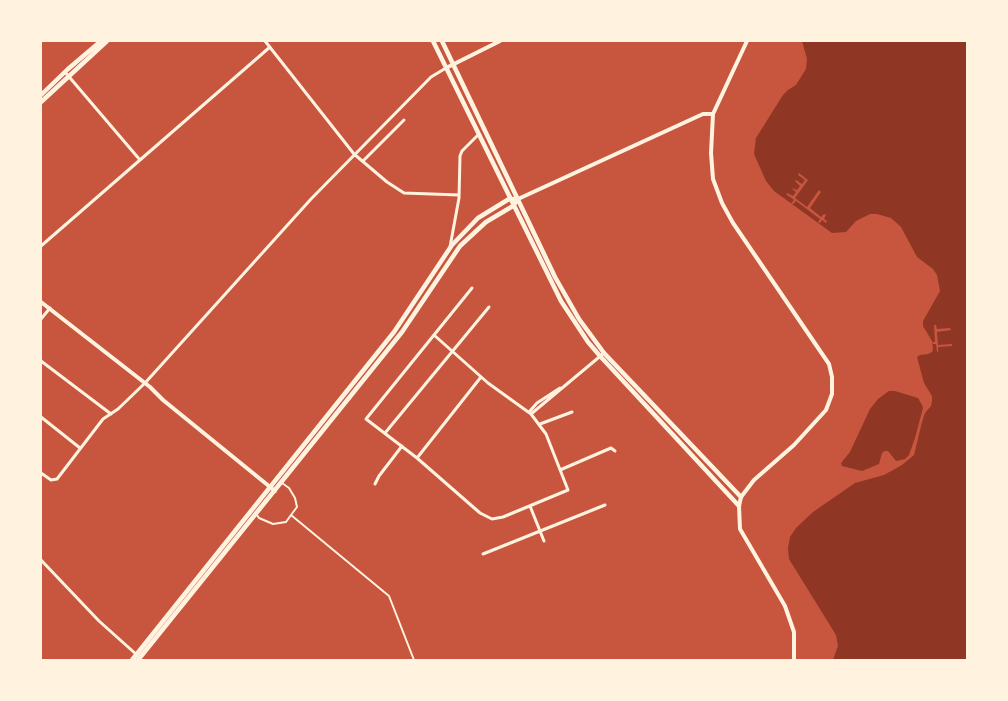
<!DOCTYPE html>
<style>
body{margin:0}
#map{position:relative;width:1008px;height:701px;overflow:hidden;background:#c8553d;font-family:Lora,serif}
canvas{display:block}
.frame{position:absolute;inset:0;border:42px solid #fff3e0;pointer-events:none}
</style>
<div id="map">
<canvas width="1008" height="701"></canvas>
<div class="frame"></div>
</div>
<script>
const ctx = document.querySelector('canvas').getContext('2d');
ctx.lineJoin = 'round';
function fill(path, color) {
  ctx.fillStyle = color;
  ctx.fill(path, 'evenodd');
}
function toPath(rows) {
  const path = new Path2D();
  for (const r of rows) {
    path.moveTo(r[0], r[1]);
    for (let i = 2; i < r.length; i += 2) path.lineTo(r[i], r[i + 1]);
  }
  return path;
}
function trace(path, color, width, dash) {
  ctx.strokeStyle = color;
  ctx.lineWidth = width;
  ctx.lineCap = dash ? 'butt' : 'round';
  ctx.setLineDash(dash || []);
  ctx.stroke(path);
}
fill(toPath([
 [802,41,967,41,967,660,833,660,838,646,836,635,789,559,788,548,790,537,796,528,813,512,855,483,884,475,902,465,914,455,922,422,925,413,931,406,932,401,932,396,924,383,917,357,920,355,928,354,932,352,933,349,932,341,923,326,923,321,940,291,937,275,933,269,917,257,901,227,891,218,877,214,870,214,856,221,846,232,832,233,774,191,766,181,754,154,756,138,783,95,788,90,796,85,806,69,807,59],
 [889,391,895,391,918,398,922,405,923,408,915,438,909,455,905,459,896,461,888,451,885,451,882,453,879,464,862,471,842,466,841,463,850,452,870,409,878,399]
]), '#8f3625');
fill(toPath([
 [799,173,808,180,795,198,807,207,819,190,821,192,810,208,821,217,824,214,826,215,824,219,827,221,826,223,822,220,820,223,818,222,820,219,796,201,793,204,791,203,794,200,786,194,787,193,793,196,796,192,791,188,797,190,800,186,795,181,796,180,802,184,805,180,798,175],
 [934,325,936,325,937,329,950,328,951,330,937,332,938,345,952,344,952,346,938,347,938,352,937,352,936,344,933,344,932,342,935,342]
]), '#c8553d');
trace(toPath([
 [282,483,289,488,295,498,297,507,291,515,389,596,414,660],
 [257,515,259,518,273,524,286,522,291,515]
]), '#fff3e0', 2);
trace(toPath([
 [265,41,354,154,387,182,404,193,459,195],
 [65,72,140,160],
 [363,161,404,120],
 [41,246,270,47],
 [450,247,459,198,460,156,462,151,478,135],
 [472,288,366,419,417,458,481,377],
 [41,319,50,308],
 [41,361,111,414],
 [529,412,537,403,560,388],
 [531,414,604,353],
 [41,417,80,448],
 [540,424,572,412],
 [385,433,489,307],
 [417,458,480,513,492,519,503,517,568,490,546,434,531,414,488,383,434,335],
 [560,470,611,448,615,451],
 [41,473,51,480,57,479,103,419,118,409,145,383,311,199,431,77,446,68],
 [375,484,379,476,402,446],
 [530,506,544,541],
 [483,554,605,505],
 [41,560,99,621,137,655]
]), '#fff3e0', 3);
trace(toPath([
 [747,41,713,114,711,153,713,179,722,203,733,223,829,364,832,377,832,394,826,410,794,445,754,480,741,497,739,506,740,529,785,606,794,632,794,660],
 [446,68,500,41],
 [518,199,703,114,713,114],
 [41,302,150,387,163,400,275,491]
]), '#fff3e0', 4);
trace(toPath([
 [433,41,561,301,588,342,600,356,739,506],
 [442,41,555,277,579,319,604,353,741,497],
 [132,660,394,332,452,245,478,218,509,199,518,199],
 [138,660,402,332,460,246,486,222,513,206,518,199]
]), '#fff3e0', 4.5);
trace(toPath([
 [41,95,68,69,101,41],
 [41,102,107,41]
]), '#fff3e0', 4.5);
</script>
